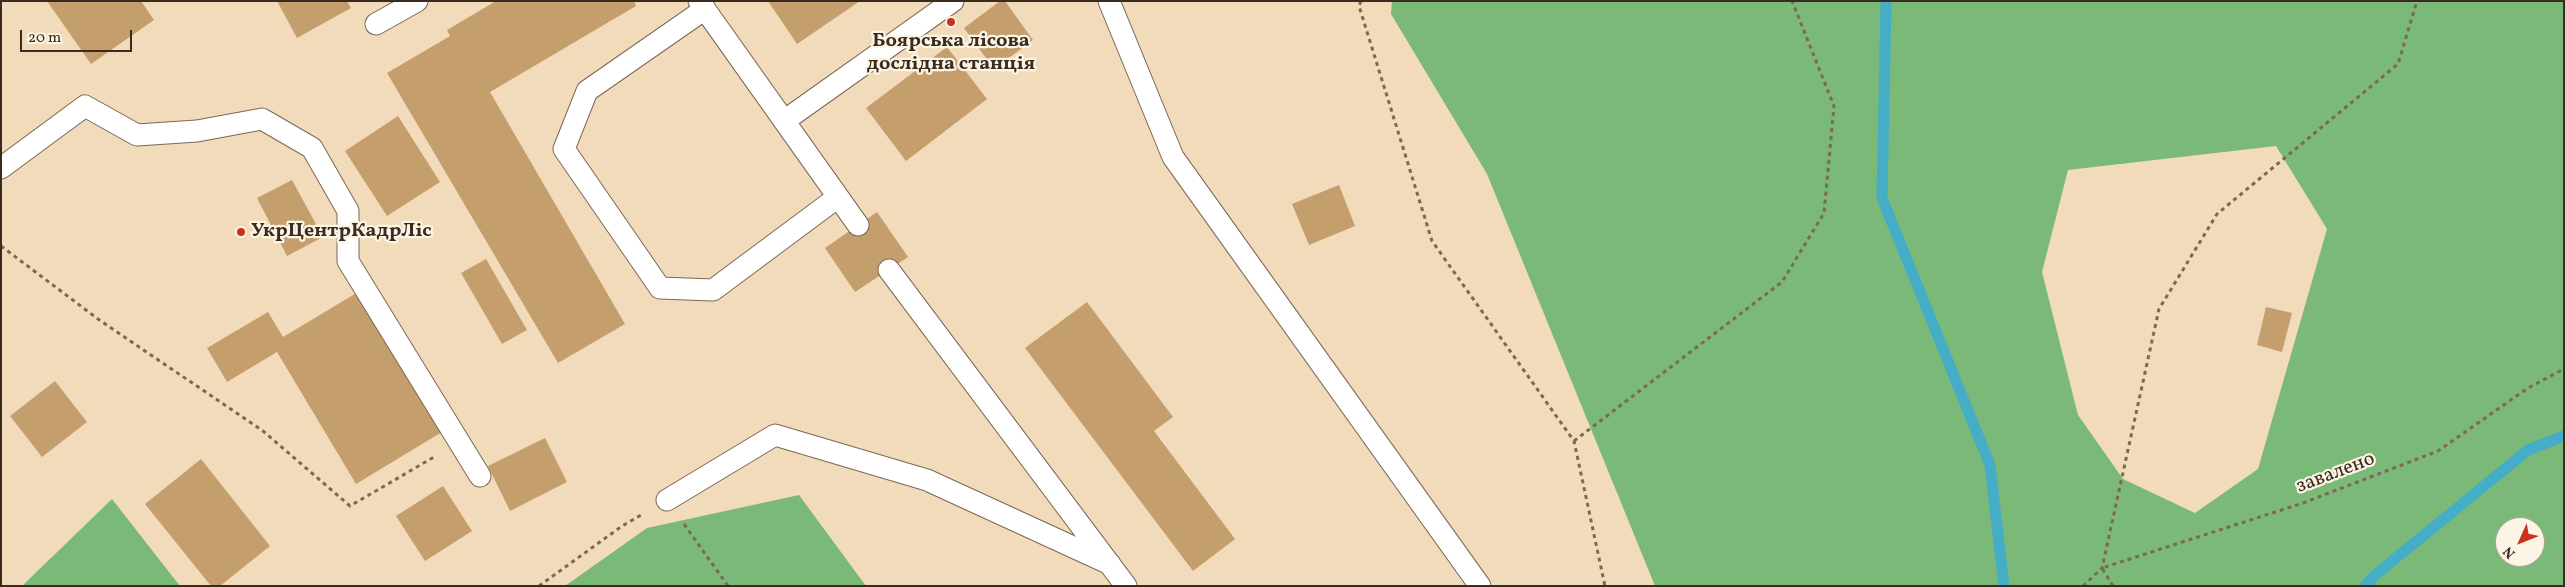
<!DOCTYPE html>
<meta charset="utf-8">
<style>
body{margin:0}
#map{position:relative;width:2565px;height:587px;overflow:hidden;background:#f2dbbb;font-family:Vollkorn,serif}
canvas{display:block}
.frame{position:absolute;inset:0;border:2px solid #3b2a1e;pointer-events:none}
.north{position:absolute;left:2495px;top:517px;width:50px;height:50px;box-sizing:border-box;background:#fcf5e5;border:1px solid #afa495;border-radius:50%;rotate:226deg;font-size:14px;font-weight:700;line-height:20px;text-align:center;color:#3b2a1e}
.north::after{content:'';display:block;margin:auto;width:18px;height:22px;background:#c8321e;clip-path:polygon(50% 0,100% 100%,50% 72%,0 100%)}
.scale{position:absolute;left:20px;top:30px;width:112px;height:22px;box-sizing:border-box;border:2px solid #3b2a1e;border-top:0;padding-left:6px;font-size:15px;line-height:18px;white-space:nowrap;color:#3b2a1e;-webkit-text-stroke:4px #fcf5e5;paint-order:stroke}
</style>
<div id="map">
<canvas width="2565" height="587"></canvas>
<div class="frame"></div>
<div class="north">N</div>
<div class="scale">20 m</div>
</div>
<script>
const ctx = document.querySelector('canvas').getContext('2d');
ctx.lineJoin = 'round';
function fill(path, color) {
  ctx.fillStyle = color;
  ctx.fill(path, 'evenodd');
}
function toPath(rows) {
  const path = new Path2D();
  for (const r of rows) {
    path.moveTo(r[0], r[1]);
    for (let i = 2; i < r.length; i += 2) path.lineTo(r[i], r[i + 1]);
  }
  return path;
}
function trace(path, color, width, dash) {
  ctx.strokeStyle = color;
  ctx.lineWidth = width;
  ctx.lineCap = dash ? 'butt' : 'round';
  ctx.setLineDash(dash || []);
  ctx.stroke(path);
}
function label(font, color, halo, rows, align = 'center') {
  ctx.font = font + ' Vollkorn,serif';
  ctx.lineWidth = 4.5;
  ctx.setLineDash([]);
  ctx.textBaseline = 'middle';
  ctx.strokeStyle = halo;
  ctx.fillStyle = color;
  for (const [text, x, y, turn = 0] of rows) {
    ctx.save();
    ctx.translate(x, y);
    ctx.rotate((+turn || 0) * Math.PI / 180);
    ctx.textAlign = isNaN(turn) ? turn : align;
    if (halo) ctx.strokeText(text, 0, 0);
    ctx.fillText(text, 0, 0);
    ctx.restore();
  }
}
fill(toPath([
 [1392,1,2564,1,2564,586,1655,586,1487,174,1391,14],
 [2276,146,2327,229,2258,469,2195,513,2123,479,2078,415,2042,272,2068,170],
 [2505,527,2535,527,2535,557,2505,557],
 [799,495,866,586,565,586,647,528],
 [112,499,180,586,22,586]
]), '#7bb979');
trace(toPath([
 [1886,1,1882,198,1990,465,2004,586],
 [2365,586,2374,576,2528,450,2564,436]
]), '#46adc6', 11);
fill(toPath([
 [47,1,141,1,154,20,91,64],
 [277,1,347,1,351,8,297,38],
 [496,1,634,1,636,6,490,92,625,324,558,363,387,73,450,36,447,30],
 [768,1,860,1,797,44],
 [1000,1,1005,1,1033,40,994,69,964,28],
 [947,47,987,99,906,161,866,108],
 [398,116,440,182,387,216,345,151],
 [292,180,323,237,287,256,257,198],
 [1339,185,1355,226,1309,245,1292,204],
 [877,212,908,257,855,292,825,248],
 [486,259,527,330,502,344,461,273],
 [358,292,442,432,356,484,277,352,227,382,207,348,268,312,283,337],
 [1087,302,1173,417,1154,431,1235,539,1193,571,1025,348],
 [2266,307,2292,313,2282,352,2257,345],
 [55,381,87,422,42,457,10,416],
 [545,438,567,482,510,511,488,466],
 [201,459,270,546,220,586,211,586,145,504],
 [443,486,472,531,425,561,396,516]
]), '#c59e6d');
const lane = toPath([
 [699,1,858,225],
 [1109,1,1173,157,1480,586],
 [705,9,587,91,564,149,660,288,713,290,838,197],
 [376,24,417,1],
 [784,121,953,1],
 [1,168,85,106,137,135,197,131,262,119,312,148,348,211,348,261,480,476],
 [889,270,1126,586],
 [667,500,775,435,927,480,1110,564]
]);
trace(lane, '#7b6855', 23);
trace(toPath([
 [1361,1,1359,6,1432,241,1574,441,1605,586],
 [1,246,98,319,263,431,350,506,434,457],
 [1574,441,1782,282,1824,213,1834,106,1792,1],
 [684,524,728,586],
 [539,586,622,526,641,515],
 [2083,586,2102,568,2159,309,2217,214,2398,64,2417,1],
 [2113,586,2102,568,2303,503,2438,451,2528,388,2564,369]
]), '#7b6855', 3, [4, 4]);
trace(lane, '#fff', 21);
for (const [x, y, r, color] of [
 [951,22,5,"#c8321e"],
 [241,232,5,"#c8321e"]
]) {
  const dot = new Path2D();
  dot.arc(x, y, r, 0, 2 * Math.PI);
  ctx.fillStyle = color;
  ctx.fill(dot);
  trace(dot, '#fcf5e5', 2);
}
label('bold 20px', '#3b2a1e', '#fcf5e5', [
 ["Боярська лісова",951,42],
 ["дослідна станція",951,65],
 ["УкрЦентрКадрЛіс",251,232,"left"]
]);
label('20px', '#3b2a1e', '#fcf5e5', [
 ["завалено",2336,474,-21]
]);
</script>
